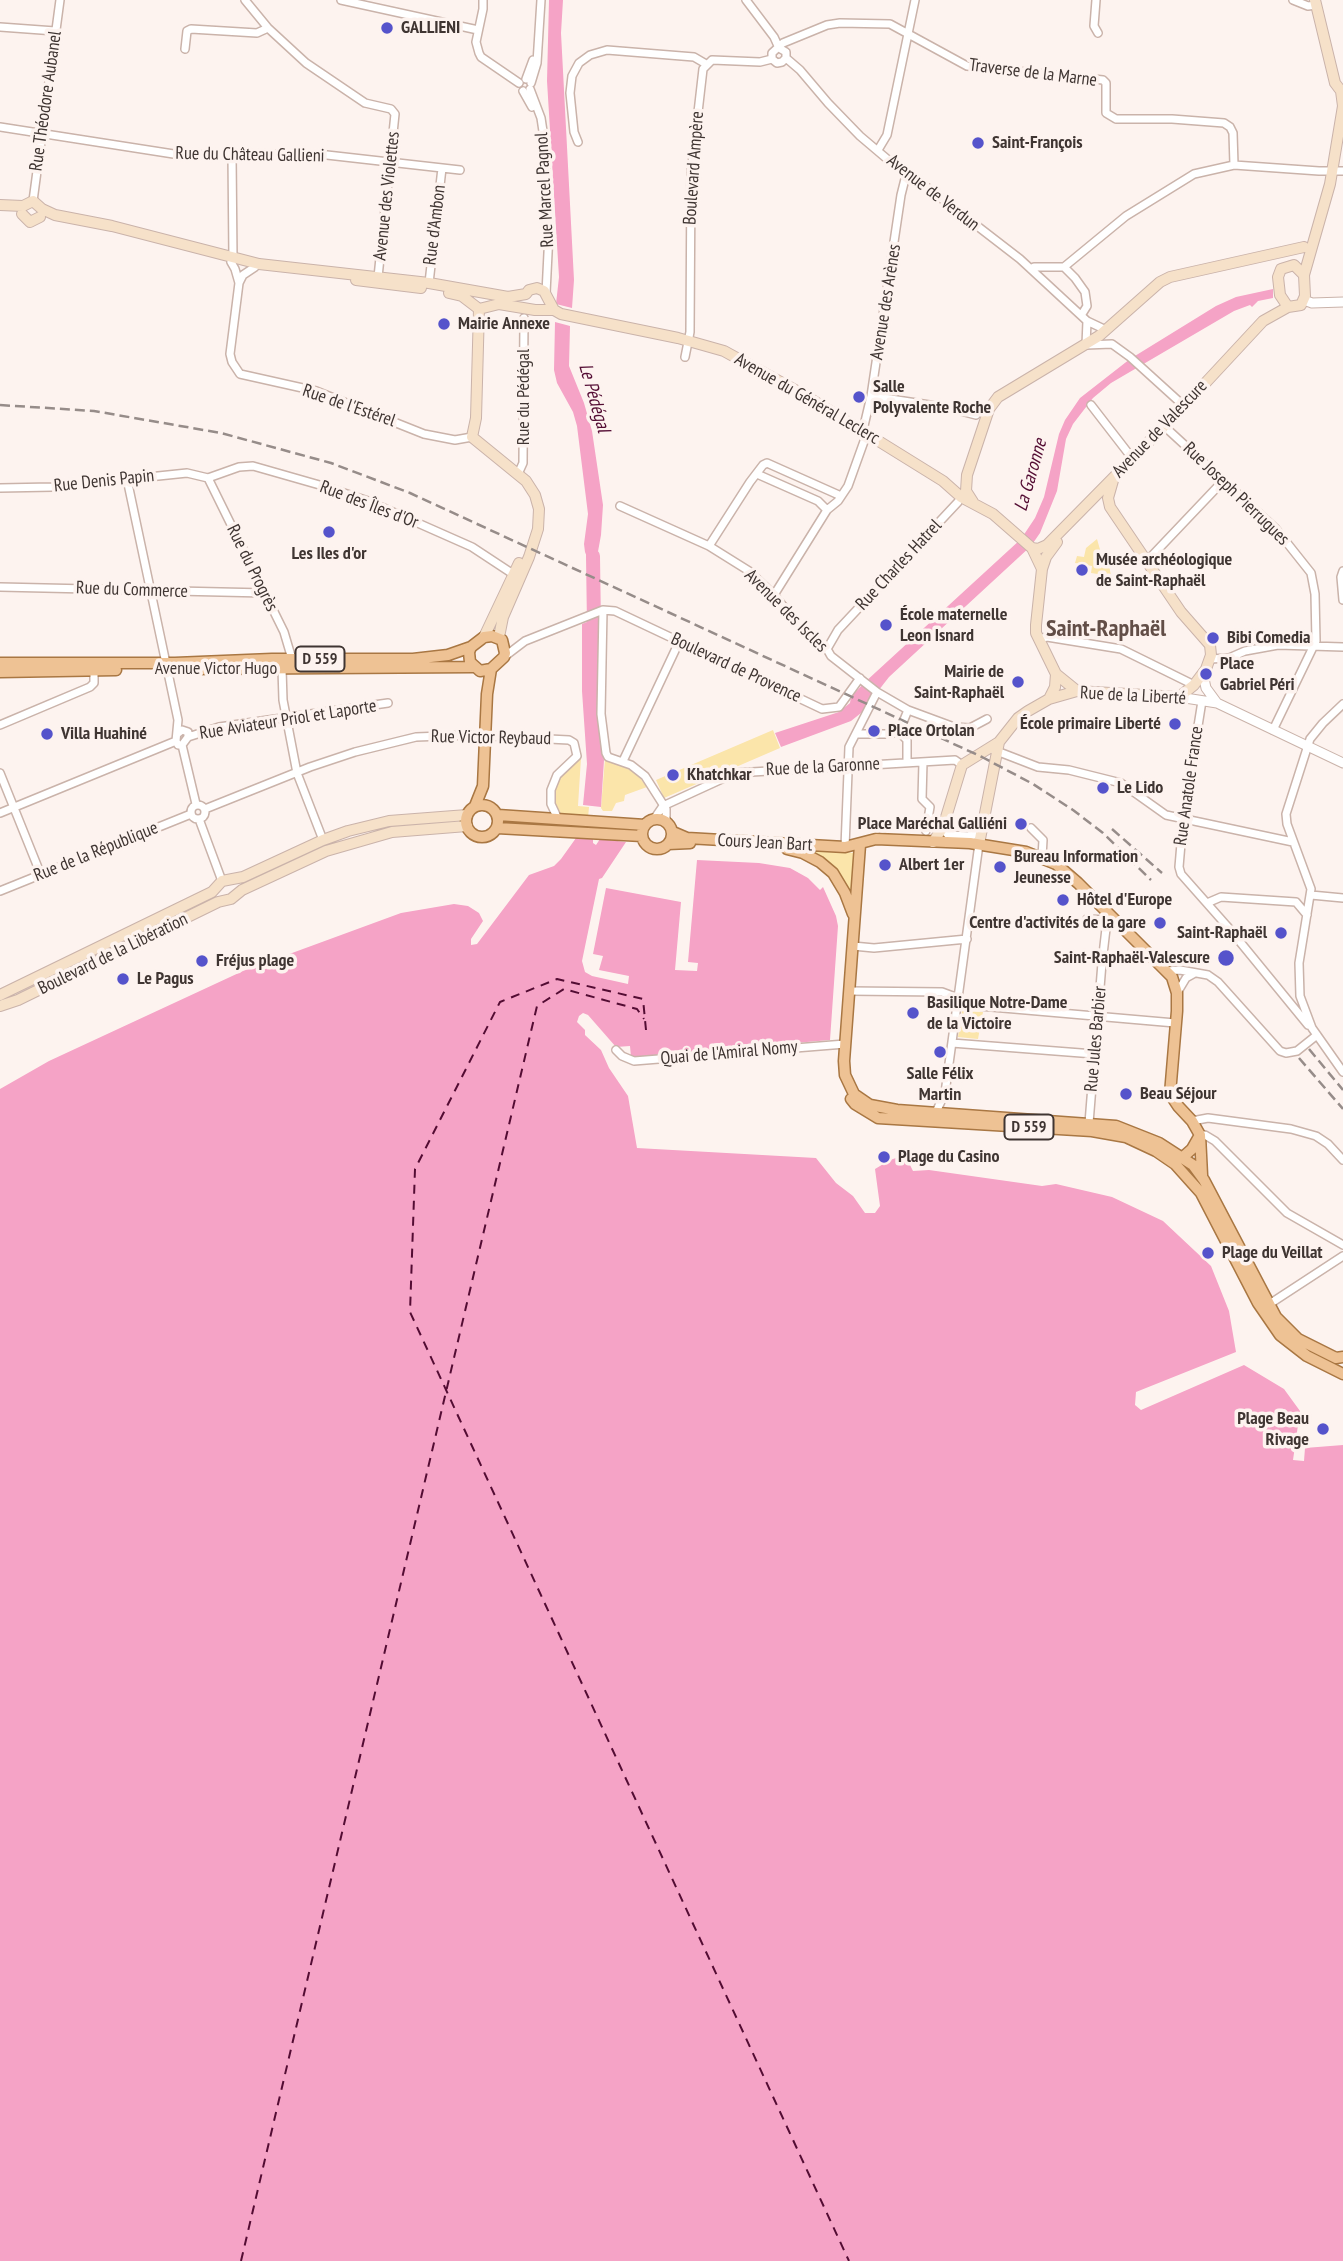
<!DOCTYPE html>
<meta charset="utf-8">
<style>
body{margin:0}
canvas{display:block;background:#fdf3ef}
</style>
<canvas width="1343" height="2261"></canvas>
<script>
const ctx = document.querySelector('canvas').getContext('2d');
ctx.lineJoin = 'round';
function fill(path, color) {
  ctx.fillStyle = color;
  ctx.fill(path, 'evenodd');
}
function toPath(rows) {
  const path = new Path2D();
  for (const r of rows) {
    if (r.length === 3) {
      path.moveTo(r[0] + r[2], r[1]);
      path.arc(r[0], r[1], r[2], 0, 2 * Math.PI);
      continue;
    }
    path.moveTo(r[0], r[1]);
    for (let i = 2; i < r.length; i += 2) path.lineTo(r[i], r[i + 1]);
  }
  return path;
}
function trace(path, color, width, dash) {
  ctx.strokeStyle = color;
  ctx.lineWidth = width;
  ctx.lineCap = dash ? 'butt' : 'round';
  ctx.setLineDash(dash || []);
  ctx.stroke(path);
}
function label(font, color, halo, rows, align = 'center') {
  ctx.font = font + ' "PT Sans Narrow",sans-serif';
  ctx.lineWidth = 7;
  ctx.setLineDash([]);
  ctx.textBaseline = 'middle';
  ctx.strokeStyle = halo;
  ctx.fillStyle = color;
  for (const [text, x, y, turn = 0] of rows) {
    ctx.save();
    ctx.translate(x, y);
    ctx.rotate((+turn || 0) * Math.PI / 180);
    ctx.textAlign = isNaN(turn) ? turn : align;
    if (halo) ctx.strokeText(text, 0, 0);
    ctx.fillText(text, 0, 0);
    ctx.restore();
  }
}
fill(toPath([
 [1097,539,1101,553,1107,554,1111,576,1091,573,1092,566,1075,563,1077,556,1084,557,1086,548],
 [773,730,780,748,664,798,656,780],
 [581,758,578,806,589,807,588,818,562,816,557,811,554,801,554,789,557,779,575,761],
 [605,759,633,769,647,787,625,795,624,801,616,803,612,811,603,811,601,808],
 [814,850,855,853,852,896,813,854],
 [962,1011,983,1012,978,1039,958,1037]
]), '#fbe5aa');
fill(toPath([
 [549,0,563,0,561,33,574,280,572,308,556,304,559,277,547,81],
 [1273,289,1273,298,1258,301,1252,307,1250,305,1234,311,1111,383,1093,398,1073,424,1066,439,1057,491,1040,533,1031,546,889,677,861,713,851,721,781,747,775,733,839,712,850,703,851,697,864,683,1021,539,1035,518,1044,497,1059,434,1065,420,1080,398,1130,359,1216,306,1236,297],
 [555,322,570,326,569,366,584,403,592,431,603,505,601,535,597,557,598,575,589,571,589,562,585,552,584,544,588,514,577,426,573,412,557,383,554,370],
 [599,617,598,715,604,760,601,807,583,805,587,764,582,691,582,624],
 [576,838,593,839,593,843,596,845,600,839,626,842,602,878,599,879,582,961,585,972,592,976,628,984,629,976,599,970,603,956,593,954,606,888,681,902,675,970,697,971,698,963,688,962,697,860,759,863,790,868,808,878,820,890,823,887,836,916,838,926,830,1040,631,1057,630,1046,616,1047,588,1015,583,1013,579,1016,577,1022,585,1030,585,1035,601,1050,609,1068,628,1096,637,1148,816,1158,836,1183,853,1196,865,1213,875,1213,880,1206,875,1169,890,1160,905,1155,913,1171,929,1170,1042,1186,1056,1184,1112,1197,1163,1221,1211,1266,1229,1311,1236,1352,1136,1392,1135,1405,1141,1410,1244,1365,1284,1389,1300,1411,1293,1460,1304,1461,1305,1448,1343,1445,1343,2261,0,2261,0,1089,49,1061,243,971,401,913,454,904,468,906,479,913,483,921,471,939,471,945,477,944,529,875,554,866,561,859]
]), '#f5a3c6');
trace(toPath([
 [593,556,594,626]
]), '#f5a3c6', 14);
trace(toPath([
 [646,1030,643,999,557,979,500,1002,415,1169,410,1312,849,2261],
 [241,2261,537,1006,564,989,637,1009,644,1019]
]), '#530c33', 2, [9, 7]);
const minor = toPath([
 [245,0,268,28,306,63,365,103,391,109,395,114,378,277],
 [341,0,478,30],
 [483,0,483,9,476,42,479,53,481,57,519,83],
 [746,0,774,37,779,48,786,52,786,58],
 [1096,0,1094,26,1098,33],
 [1293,0,1308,6,1316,5],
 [0,27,55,31],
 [185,49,187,31,191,29,257,33,268,28],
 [786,58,782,62,777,63,772,59,772,53,783,43,827,25,840,23,890,24,967,66,1103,80,1106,83,1106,113,1116,119,1172,119,1224,123,1230,127,1233,133,1234,165],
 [786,58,800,70,828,103,860,136,906,175,928,188,1020,259,1087,321,1106,330],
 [526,79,533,60],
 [531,83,537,63,541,0],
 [530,89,541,118,544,138,549,233,546,293],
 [523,91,532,107],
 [0,127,180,155,318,154,460,170],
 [578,142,574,132,570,93,572,76,579,63,590,55,607,50,694,57,706,64],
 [878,150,887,135,915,0],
 [232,155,233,259],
 [33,201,60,0],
 [231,262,235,269,239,283,230,354,232,362,240,374,316,391,424,434,455,440,472,437],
 [1064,267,1126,216,1194,174,1234,165,1319,171,1343,171],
 [1031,269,1034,267,1064,267,1075,278,1085,292,1087,306,1082,314],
 [239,283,243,275,255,267],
 [429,283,442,168],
 [1087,321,1086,345,1112,344,1130,357,1184,406],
 [685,357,690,332,691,173,703,69,712,60,760,62,772,59],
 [871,396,949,408,976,415],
 [1091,405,1132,458],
 [1164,426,1276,529,1311,573,1315,594,1316,641,1273,730],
 [863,430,871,396,901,195,906,175],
 [518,474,523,463,524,318],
 [757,474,818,501,827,510],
 [208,478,239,467,253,466,323,486,368,501,472,547,516,576],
 [208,478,284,632,292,659],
 [127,479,178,720,176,741,178,745,182,745,188,737,188,732,182,730,177,734],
 [0,488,53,487,187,473,208,478],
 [620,506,709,546,749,571,774,595,811,640,827,649,831,656,877,692,908,710,954,727,970,728,987,719],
 [709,546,750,482,763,465,767,463,841,496],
 [1147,561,1223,481],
 [1343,571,1341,577,1343,600],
 [0,587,265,593],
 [774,595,827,510,838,501,848,486,867,433],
 [603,610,601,714,606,753,608,757,631,765,645,776,666,809,666,821],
 [1039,639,1047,637,1121,649,1194,685],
 [827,649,838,630,958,502,961,497,960,495],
 [504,657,525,641,603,610,615,611,822,709,839,707,860,678],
 [1210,659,1229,658,1245,651,1278,645,1343,647],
 [282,669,283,700,297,773,323,840],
 [1202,701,1183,820,1179,867,1181,874,1227,926,1308,1025],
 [1343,704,1323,723,1310,739,1286,814,1287,824,1311,889,1299,963,1300,996,1312,1028,1343,1072],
 [0,725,90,687,94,683,94,670],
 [899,732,908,710],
 [857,734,888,734,899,732,907,740,907,762],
 [188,737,219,727,388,703],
 [182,745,196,804],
 [994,750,1038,767,1069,770,1121,783,1166,815,1293,842],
 [623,761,679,642],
 [923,762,922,799,930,807,926,831],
 [0,773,41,875],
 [198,812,7],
 [205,809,310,767,355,752,416,737,469,735,569,740,574,743,577,756,557,775,551,790,551,804,558,819],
 [0,813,176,741],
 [199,819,222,881],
 [654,819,663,806,735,773,955,760,962,765],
 [1031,828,1043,840,1042,857],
 [845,847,849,747,877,692],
 [0,891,191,814],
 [1311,895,1343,898],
 [1207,903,1221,897,1296,902,1307,915],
 [1087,919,1107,920],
 [853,946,874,948,967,939],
 [1167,971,1180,970,1208,975,1218,982,1280,1051,1286,1053,1297,1051,1317,1035],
 [849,991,942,992,958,998],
 [1177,993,1186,978,1195,973],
 [957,1004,1175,1023],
 [952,1043,1094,1054],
 [616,1050,622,1056,634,1061,845,1044],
 [936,1112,945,1093,979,844],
 [1192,1121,1208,1118,1291,1129,1316,1136,1328,1144,1343,1160],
 [1089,1123,1102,963,1107,920,1112,917],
 [1200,1135,1205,1135,1215,1141,1287,1213,1343,1245],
 [1268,1305,1343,1256]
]);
const tertiary = toPath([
 [1304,300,1312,303,1343,302],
 [1203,674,1206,688,1217,703],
 [1179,697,1217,703,1343,763],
 [943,827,950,836,970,837,981,826]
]);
const secondary = toPath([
 [0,205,23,206,33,201,42,209,55,215,112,226,259,264,429,283,508,297,526,294,529,290,537,288,544,291,554,310,561,314,678,338,724,351,806,396,943,481,961,497,993,514,1032,548,1042,569],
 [22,214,30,222,40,217],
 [1304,275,1330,184,1343,106,1341,91,1335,83,1315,0],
 [356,280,421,288],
 [449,293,462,296,479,309,499,304,535,310,554,310],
 [479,309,476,418,472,437,526,481,535,495,539,509,538,529,529,557,503,617,499,637],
 [973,502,966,491,967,475,989,409,998,397,1099,336,1160,282,1170,277,1304,247],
 [1032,548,1038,549,1047,545,1184,406,1263,321,1288,307,1301,305,1305,296,1304,275,1294,265,1281,269,1278,277,1280,295,1288,307],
 [484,637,519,563],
 [1056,674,1077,691],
 [1049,699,1055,687,1056,674,1036,633,1036,625,1042,569,1046,557,1057,542],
 [933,842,943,827,962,765,999,742,1018,718,1028,711,1049,699,1077,691,1179,697,1194,685,1206,669,1211,655,1210,645,1181,612,1110,507,1108,498,1114,477],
 [979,844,999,742],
 [0,995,212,892,222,881,243,877,323,840,348,831,389,821,467,815],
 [0,1006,18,1000,218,902,231,899,242,890,326,851,392,832,467,826]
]);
const primary = toPath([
 [0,663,175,663,272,659,413,659,448,655,471,647,484,637,492,636,502,640,505,653,504,657,491,669,480,671,470,662,469,652,471,647],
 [185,669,473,667],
 [0,672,116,670],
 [482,821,16],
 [475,806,483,786,487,694,491,669],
 [498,815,645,825],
 [657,834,15],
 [497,828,642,836],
 [673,832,687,838,845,847,876,839,970,843,1026,852,1056,864,1078,883,1172,977,1177,993,1177,1011,1170,1094,1178,1106,1192,1121,1200,1135,1202,1175],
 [668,844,690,843],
 [860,845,844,1061,845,1075,854,1094,870,1105,897,1110,1116,1126,1159,1143,1193,1165,1204,1180,1276,1317,1298,1339,1336,1358,1343,1357],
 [787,849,803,853,820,862,833,873,845,893,853,914],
 [851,1099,855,1104,878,1118,1092,1131,1126,1137,1156,1151,1175,1164,1201,1193,1258,1303,1280,1335,1307,1356,1343,1374],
 [1183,1157,1192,1149,1200,1135]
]);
trace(minor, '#cab3aa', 10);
trace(tertiary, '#cab3aa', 11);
trace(secondary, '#cab3aa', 12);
trace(primary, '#a97743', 13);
trace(minor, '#fff', 7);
trace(tertiary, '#fff', 9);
trace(secondary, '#f6e1c9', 10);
trace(primary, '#eec294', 10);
trace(toPath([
 [0,405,94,411,221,433,331,463,410,493,982,757,1033,784,1073,810,1103,833,1151,880],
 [1112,829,1162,873],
 [1309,1049,1343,1090],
 [1299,1058,1343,1109]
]), '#968c89', 2.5, [10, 5]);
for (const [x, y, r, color] of [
 [387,28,7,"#5553cb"],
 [978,143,7,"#5553cb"],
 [444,324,7,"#5553cb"],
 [859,397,7,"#5553cb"],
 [329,532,7,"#5553cb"],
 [1082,570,7,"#5553cb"],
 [886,625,7,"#5553cb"],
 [1213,638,7,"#5553cb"],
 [1206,674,7,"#5553cb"],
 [1018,682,7,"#5553cb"],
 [1175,724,7,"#5553cb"],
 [874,731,7,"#5553cb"],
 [47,734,7,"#5553cb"],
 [673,775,7,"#5553cb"],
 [1103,788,7,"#5553cb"],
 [1021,824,7,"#5553cb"],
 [885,865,7,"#5553cb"],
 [1000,867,7,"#5553cb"],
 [1063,900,7,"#5553cb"],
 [1160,923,7,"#5553cb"],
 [1281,933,7,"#5553cb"],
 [1226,958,9,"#5553cb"],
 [202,961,7,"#5553cb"],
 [123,979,7,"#5553cb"],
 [913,1013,7,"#5553cb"],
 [940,1052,7,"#5553cb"],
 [1126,1094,7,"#5553cb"],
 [884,1157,7,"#5553cb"],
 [1208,1253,7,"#5553cb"],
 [1323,1429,7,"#5553cb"]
]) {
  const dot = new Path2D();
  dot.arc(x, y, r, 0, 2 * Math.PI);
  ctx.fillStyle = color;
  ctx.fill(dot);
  trace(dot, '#fdf3ef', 2.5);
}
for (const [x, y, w] of [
 [320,659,49],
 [1029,1127,49]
]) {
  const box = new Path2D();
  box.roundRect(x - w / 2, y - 12.5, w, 25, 5);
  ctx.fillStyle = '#fdf3ef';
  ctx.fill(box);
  trace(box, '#3f3532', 2);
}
label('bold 16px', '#3f3532', null, [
 ["D 559",320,659],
 ["D 559",1029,1127]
]);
label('bold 18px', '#3f3532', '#fdf3ef', [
 ["GALLIENI",401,28],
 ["Saint-François",992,143],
 ["Mairie Annexe",458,324],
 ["Salle",873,387],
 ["Polyvalente Roche",873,408],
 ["Les Iles d'or",329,554,"center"],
 ["Musée archéologique",1096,560],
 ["de Saint-Raphaël",1096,581],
 ["École maternelle",900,615],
 ["Leon Isnard",900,636],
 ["Bibi Comedia",1227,638],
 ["Place",1220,664],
 ["Gabriel Péri",1220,685],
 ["Mairie de",1004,672,"right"],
 ["Saint-Raphaël",1004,693,"right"],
 ["École primaire Liberté",1161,724,"right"],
 ["Place Ortolan",888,731],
 ["Villa Huahiné",61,734],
 ["Khatchkar",687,775],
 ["Le Lido",1117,788],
 ["Place Maréchal Galliéni",1007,824,"right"],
 ["Bureau Information",1014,857],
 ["Jeunesse",1014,878],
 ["Albert 1er",899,865],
 ["Hôtel d'Europe",1077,900],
 ["Centre d'activités de la gare",1146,923,"right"],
 ["Saint-Raphaël",1267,933,"right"],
 ["Saint-Raphaël-Valescure",1210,958,"right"],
 ["Fréjus plage",216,961],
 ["Le Pagus",137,979],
 ["Basilique Notre-Dame",927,1003],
 ["de la Victoire",927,1024],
 ["Salle Félix",940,1074,"center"],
 ["Martin",940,1095,"center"],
 ["Beau Séjour",1140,1094],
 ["Plage du Casino",898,1157],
 ["Plage du Veillat",1222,1253],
 ["Plage Beau",1309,1419,"right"],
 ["Rivage",1309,1440,"right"]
], 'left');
label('18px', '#3f3532', '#fdf3ef', [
 ["Traverse de la Marne",1033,73,7],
 ["Rue Théodore Aubanel",46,101,-82],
 ["Rue du Château Gallieni",250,155,1],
 ["Boulevard Ampère",694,168,-86],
 ["Rue Marcel Pagnol",545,190,-93],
 ["Avenue de Verdun",933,193,38],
 ["Avenue des Violettes",387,196,-84],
 ["Rue d'Ambon",435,225,-83],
 ["Avenue des Arènes",886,302,-81],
 ["Rue du Pédégal",524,397,-90],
 ["Avenue du Général Leclerc",807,399,30],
 ["Rue de l'Estérel",349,406,19],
 ["Avenue de Valescure",1160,429,-46],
 ["Rue Denis Papin",104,481,-6],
 ["Rue Joseph Pierrugues",1236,494,44],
 ["Rue des Îles d'Or",369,505,21],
 ["Rue Charles Hatrel",899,565,-47],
 ["Rue du Progrès",252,568,64],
 ["Rue du Commerce",132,590,2],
 ["Avenue des Iscles",786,611,45],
 ["Boulevard de Provence",736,668,25],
 ["Avenue Victor Hugo",216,669],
 ["Rue de la Liberté",1133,696,3],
 ["Rue Aviateur Priol et Laporte",288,720,-9],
 ["Rue Victor Reybaud",491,738,1],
 ["Rue de la Garonne",823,767,-3],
 ["Rue Anatole France",1189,786,-82],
 ["Cours Jean Bart",765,843,3],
 ["Rue de la République",96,852,-22],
 ["Boulevard de la Libération",113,954,-26],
 ["Rue Jules Barbier",1096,1039,-85],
 ["Quai de l'Amiral Nomy",729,1053,-5]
]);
label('italic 19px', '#530c33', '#fdf3ef', [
 ["Le Pédégal",594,398,74],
 ["La Garonne",1031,475,-74]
]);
label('bold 24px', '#624e47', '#fdf3ef', [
 ["Saint-Raphaël",1106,629]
]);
</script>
